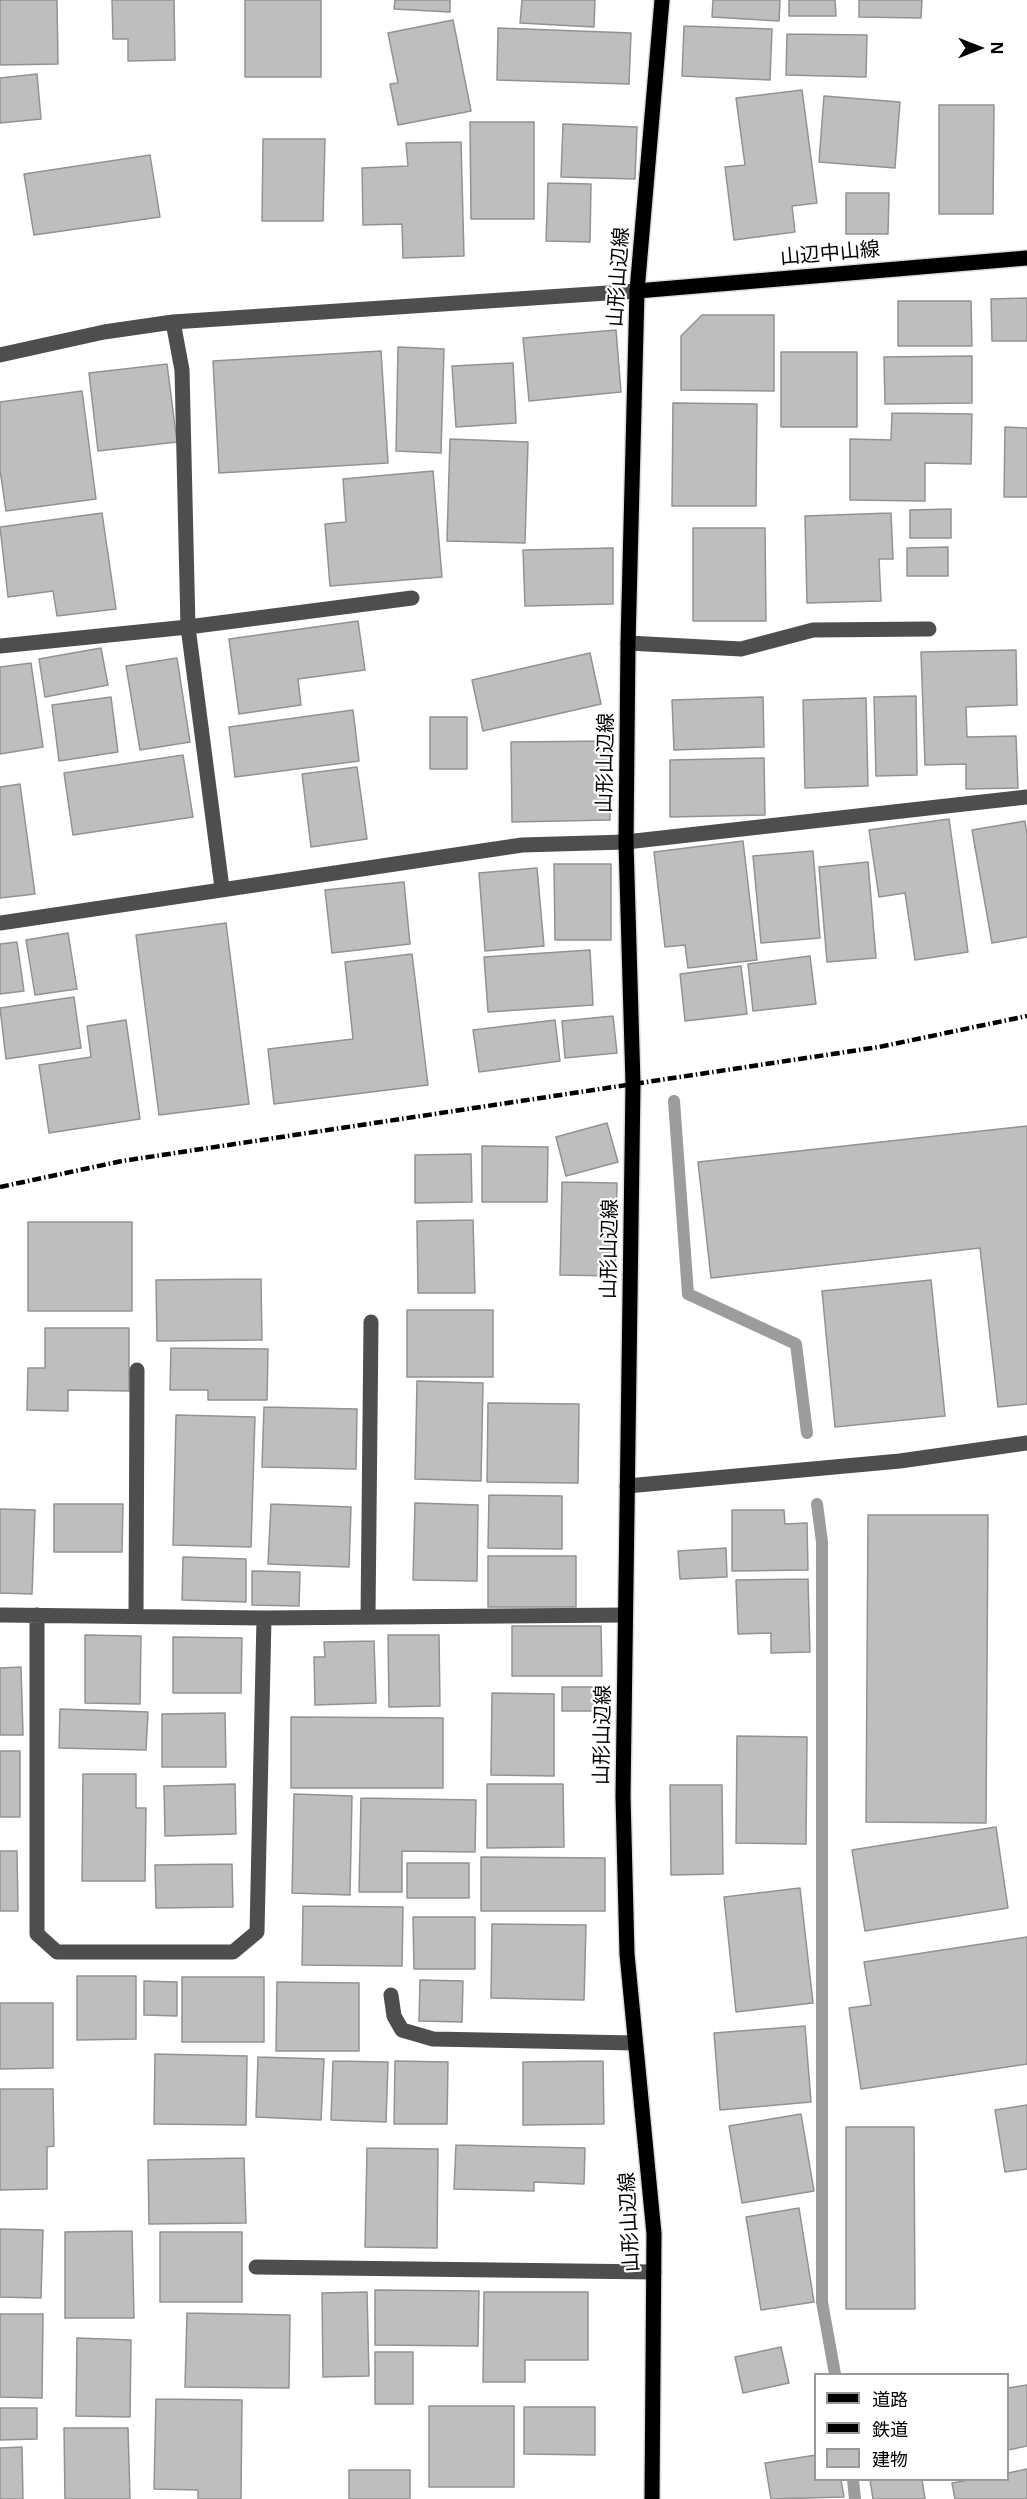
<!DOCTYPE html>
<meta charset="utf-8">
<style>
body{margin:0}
#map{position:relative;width:1027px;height:2499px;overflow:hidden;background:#fff;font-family:"Open Sans","Noto Sans JP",sans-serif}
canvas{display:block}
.legend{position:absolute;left:814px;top:2373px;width:195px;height:108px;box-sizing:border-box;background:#fff;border:2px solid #999;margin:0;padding:8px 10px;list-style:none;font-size:18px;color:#000}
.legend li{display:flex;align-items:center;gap:12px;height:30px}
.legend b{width:30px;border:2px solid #999}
.north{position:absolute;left:949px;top:18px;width:60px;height:60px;-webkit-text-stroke:4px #fff;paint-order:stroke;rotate:90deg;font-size:16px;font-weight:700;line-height:24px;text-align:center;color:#000}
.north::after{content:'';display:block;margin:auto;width:21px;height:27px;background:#000;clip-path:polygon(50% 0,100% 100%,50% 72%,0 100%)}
</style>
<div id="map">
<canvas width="1027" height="2499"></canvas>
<ul class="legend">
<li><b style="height:8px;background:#000"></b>道路</li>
<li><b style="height:8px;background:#000"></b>鉄道</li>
<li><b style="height:16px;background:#bebebe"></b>建物</li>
</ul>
<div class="north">N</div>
</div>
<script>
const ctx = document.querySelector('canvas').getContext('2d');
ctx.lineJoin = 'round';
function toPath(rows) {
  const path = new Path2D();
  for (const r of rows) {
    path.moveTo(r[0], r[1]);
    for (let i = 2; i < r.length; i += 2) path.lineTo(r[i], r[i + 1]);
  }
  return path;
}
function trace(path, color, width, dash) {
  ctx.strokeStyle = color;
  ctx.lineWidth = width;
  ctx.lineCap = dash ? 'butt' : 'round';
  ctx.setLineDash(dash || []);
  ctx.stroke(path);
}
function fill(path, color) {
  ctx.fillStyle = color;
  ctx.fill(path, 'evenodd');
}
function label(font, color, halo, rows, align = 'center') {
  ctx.font = font + ' "Open Sans","Noto Sans JP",sans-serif';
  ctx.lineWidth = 4.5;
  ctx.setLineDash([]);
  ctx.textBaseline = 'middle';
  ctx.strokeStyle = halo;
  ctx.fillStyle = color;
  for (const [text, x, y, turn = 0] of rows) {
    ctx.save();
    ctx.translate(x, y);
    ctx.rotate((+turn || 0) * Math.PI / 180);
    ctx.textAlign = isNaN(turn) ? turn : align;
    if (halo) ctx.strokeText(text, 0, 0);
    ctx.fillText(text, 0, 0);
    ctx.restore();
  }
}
trace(toPath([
 [674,1101,688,1294,796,1344,807,1433],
 [817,1504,822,1542,822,2302,835,2374],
 [853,2480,855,2499]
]), '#9c9c9c', 12);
const building = toPath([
 [0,0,57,0,58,64,0,65,0,0],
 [112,0,174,0,175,60,128,61,128,39,113,39,112,0],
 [245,0,321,0,321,77,245,77,245,0],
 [395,0,450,0,450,12,394,9,395,0],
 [522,0,595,0,594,27,520,23,522,0],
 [713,0,780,0,779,21,712,17,713,0],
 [789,0,835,0,836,16,789,16,789,0],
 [859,0,922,0,921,18,859,17,859,0],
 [453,20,471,111,398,125,390,84,398,83,388,33,453,20],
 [684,26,772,29,770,80,682,76,684,26],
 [498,28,631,33,629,84,497,80,498,28],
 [787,34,867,35,866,77,786,75,787,34],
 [37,74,41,119,0,123,0,78,37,74],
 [802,90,817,203,792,206,795,232,734,240,725,167,745,165,736,98,802,90],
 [824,96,900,102,895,168,819,162,824,96],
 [939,105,994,105,993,214,939,214,939,105],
 [470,122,534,122,534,219,471,219,470,122],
 [563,124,637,127,635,179,561,177,563,124],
 [263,139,325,139,323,221,262,221,263,139],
 [461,142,464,256,403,258,402,224,363,225,362,168,408,166,406,143,461,142],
 [150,155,160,217,34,235,24,174,150,155],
 [548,183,591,184,590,242,546,241,548,183],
 [846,193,889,193,888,234,846,234,846,193],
 [1027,298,1027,341,992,341,991,299,1027,298],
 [898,301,971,301,972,346,898,346,898,301],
 [702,315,774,315,774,391,681,390,681,336,702,315],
 [616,330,621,392,529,401,523,338,616,330],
 [398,347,444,349,441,453,396,451,398,347],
 [381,351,388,463,219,473,213,361,381,351],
 [781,352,857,352,857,427,781,427,781,352],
 [972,356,972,403,885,404,884,357,972,356],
 [513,363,516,423,456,427,452,366,513,363],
 [167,364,177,442,98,451,89,373,167,364],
 [82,391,96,499,6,511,0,470,0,402,82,391],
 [673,403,757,404,756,506,672,506,673,403],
 [892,413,972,414,971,464,925,463,925,501,850,500,850,439,891,440,892,413],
 [1005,427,1027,428,1027,497,1004,497,1005,427],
 [450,439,528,442,525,543,447,541,450,439],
 [433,471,442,577,330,586,325,524,346,522,343,479,433,471],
 [951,509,951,538,910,538,910,510,951,509],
 [102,513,116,609,57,616,53,591,8,597,0,527,102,513],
 [891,513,893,559,879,559,881,601,807,603,805,516,891,513],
 [693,528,765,528,766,621,693,621,693,528],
 [948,547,948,576,907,576,907,548,948,547],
 [613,548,613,604,525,606,523,550,613,548],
 [358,621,365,670,298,679,301,705,239,714,229,639,358,621],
 [101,648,108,685,45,697,39,659,101,648],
 [1016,650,1017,705,966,707,967,737,1016,736,1018,788,966,789,966,764,925,765,921,652,1016,650],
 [590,653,601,704,483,731,472,680,590,653],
 [177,658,190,742,140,750,126,666,177,658],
 [31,663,43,747,0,754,0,667,31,663],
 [916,696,917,775,876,776,874,697,916,696],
 [111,697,118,752,59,761,52,705,111,697],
 [763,697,764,747,674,750,672,700,763,697],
 [866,698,868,786,805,788,803,700,866,698],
 [353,710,359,761,235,777,229,727,353,710],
 [430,717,467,717,467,769,430,769,430,717],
 [609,741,610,820,512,822,511,742,609,741],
 [183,755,193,817,73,835,64,773,183,755],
 [764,758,765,815,670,817,670,760,764,758],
 [357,767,367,839,311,847,302,774,357,767],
 [20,784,35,894,0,898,0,787,20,784],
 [949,819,968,952,915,960,905,893,879,897,869,830,949,819],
 [1025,821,1027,835,1027,937,992,943,972,830,1025,821],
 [743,841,757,960,688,968,685,945,665,947,654,852,743,841],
 [813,851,820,938,761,943,753,856,813,851],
 [868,862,876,958,827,962,819,867,868,862],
 [554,864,611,864,611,940,555,940,554,864],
 [537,868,544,946,485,951,479,873,537,868],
 [404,882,410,944,332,953,325,890,404,882],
 [226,923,249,1104,159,1115,136,935,226,923],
 [68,933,77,989,35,995,26,940,68,933],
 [17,942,24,991,0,994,0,944,17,942],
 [590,950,593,1005,488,1012,484,957,590,950],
 [412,954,428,1085,274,1104,268,1049,353,1039,345,962,412,954],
 [810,956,816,1004,753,1011,748,964,810,956],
 [741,966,747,1014,685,1021,680,974,741,966],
 [74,997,81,1048,6,1059,0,1008,74,997],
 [613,1016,617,1053,565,1058,562,1021,613,1016],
 [126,1020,140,1119,49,1133,39,1065,91,1057,87,1026,126,1020],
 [555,1020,560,1061,479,1072,473,1030,555,1020],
 [607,1123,618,1162,566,1176,556,1137,607,1123],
 [1027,1126,1027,1404,998,1407,980,1248,711,1278,698,1162,1027,1126],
 [482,1146,548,1147,547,1202,482,1202,482,1146],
 [471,1154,472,1202,415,1203,415,1155,471,1154],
 [562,1182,617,1183,615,1276,560,1275,562,1182],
 [473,1220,475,1293,418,1293,417,1221,473,1220],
 [28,1222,132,1222,132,1311,28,1311,28,1222],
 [261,1279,262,1340,157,1341,156,1280,261,1279],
 [931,1280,945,1416,835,1427,822,1291,931,1280],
 [407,1310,493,1310,493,1377,407,1377,407,1310],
 [45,1328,129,1328,129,1391,68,1390,68,1411,27,1410,28,1368,45,1368,45,1328],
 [171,1348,268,1349,267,1400,208,1400,208,1390,170,1390,171,1348],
 [417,1381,483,1383,481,1481,415,1479,417,1381],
 [488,1403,579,1404,578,1483,487,1482,488,1403],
 [264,1407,357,1409,356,1469,262,1467,264,1407],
 [176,1415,255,1417,251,1547,173,1545,176,1415],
 [489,1495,562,1496,562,1549,488,1548,489,1495],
 [415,1503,478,1505,477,1581,413,1580,415,1503],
 [54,1504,123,1504,122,1552,54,1552,54,1504],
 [271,1504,351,1507,349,1567,268,1564,271,1504],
 [0,1509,35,1510,32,1594,0,1593,0,1509],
 [732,1510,784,1510,785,1524,807,1523,808,1570,732,1571,732,1510],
 [868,1515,988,1515,986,1823,866,1822,868,1515],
 [726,1548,727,1577,680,1579,678,1551,726,1548],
 [488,1556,576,1556,576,1607,488,1607,488,1556],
 [183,1557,246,1559,246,1602,182,1600,183,1557],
 [252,1571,300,1572,299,1606,252,1605,252,1571],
 [808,1579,810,1652,771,1653,771,1633,738,1634,736,1580,808,1579],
 [512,1626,601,1626,602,1676,512,1676,512,1626],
 [85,1635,141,1636,140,1704,85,1703,85,1635],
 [388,1635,439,1635,440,1706,389,1707,388,1635],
 [173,1637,242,1638,241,1693,173,1693,173,1637],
 [374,1641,376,1703,315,1705,314,1657,325,1657,324,1642,374,1641],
 [21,1667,23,1735,0,1735,0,1668,21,1667],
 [562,1687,608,1687,608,1711,562,1711,562,1687],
 [492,1693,554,1694,554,1776,491,1775,492,1693],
 [60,1709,148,1712,146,1750,59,1748,60,1709],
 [225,1713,226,1767,162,1767,162,1714,225,1713],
 [291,1717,443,1718,443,1788,291,1788,291,1717],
 [737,1736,807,1737,806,1844,736,1843,737,1736],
 [0,1751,20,1751,20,1817,0,1817,0,1751],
 [83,1774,136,1774,136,1808,146,1808,145,1881,82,1881,83,1774],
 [235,1784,236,1834,165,1836,164,1786,235,1784],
 [487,1784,563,1784,564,1847,487,1848,487,1784],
 [670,1785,722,1785,723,1874,671,1875,670,1785],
 [294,1794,352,1796,350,1895,292,1893,294,1794],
 [361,1798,476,1800,475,1852,402,1851,402,1892,359,1892,361,1798],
 [996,1827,1008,1908,865,1931,852,1850,996,1827],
 [0,1851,17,1851,18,1911,0,1911,0,1851],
 [481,1857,605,1858,605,1911,481,1911,481,1857],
 [407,1863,469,1863,469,1898,407,1898,407,1863],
 [232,1864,233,1907,156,1908,155,1865,232,1864],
 [800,1888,813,2003,736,2012,724,1897,800,1888],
 [303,1906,403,1907,402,1966,302,1965,303,1906],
 [413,1917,475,1917,475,1969,414,1969,413,1917],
 [492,1924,586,1925,584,2000,491,1998,492,1924],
 [1027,1937,1027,2064,861,2089,849,2008,871,2005,864,1962,1027,1937],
 [77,1976,136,1976,136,2039,77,2040,77,1976],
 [182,1977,264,1977,264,2042,182,2042,182,1977],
 [420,1980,463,1981,462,2022,419,2021,420,1980],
 [144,1981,177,1982,177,2016,144,2015,144,1981],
 [277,1982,359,1983,359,2051,276,2051,277,1982],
 [0,2003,53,2003,53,2068,0,2069,0,2003],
 [805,2026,811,2102,720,2110,714,2033,805,2026],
 [155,2054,247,2056,246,2125,154,2124,155,2054],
 [258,2057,324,2059,321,2120,256,2117,258,2057],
 [333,2061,388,2062,386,2122,331,2120,333,2061],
 [395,2061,448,2062,447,2124,394,2124,395,2061],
 [603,2061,604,2124,523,2125,523,2062,603,2061],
 [0,2089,53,2089,54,2146,47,2147,47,2189,0,2190,0,2089],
 [1027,2105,1027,2169,1005,2172,995,2110,1027,2105],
 [801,2114,814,2191,742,2203,729,2126,801,2114],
 [846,2127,914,2127,915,2309,846,2309,846,2127],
 [456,2145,585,2148,584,2184,534,2182,534,2191,454,2189,456,2145],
 [367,2148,438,2149,437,2248,365,2247,367,2148],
 [244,2158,246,2223,149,2224,148,2160,244,2158],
 [799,2208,814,2302,761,2310,746,2217,799,2208],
 [0,2229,43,2230,41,2298,0,2297,0,2229],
 [132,2231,134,2318,65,2318,65,2232,132,2231],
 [160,2232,242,2232,242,2302,160,2302,160,2232],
 [375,2290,479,2291,478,2346,375,2345,375,2290],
 [367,2292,369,2376,323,2377,322,2293,367,2292],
 [484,2292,588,2292,588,2360,525,2360,525,2382,483,2382,484,2292],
 [187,2313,290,2315,289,2388,185,2387,187,2313],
 [0,2314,43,2314,42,2398,0,2397,0,2314],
 [77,2338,131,2340,130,2417,76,2416,77,2338],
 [781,2347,789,2383,743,2393,735,2357,781,2347],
 [375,2352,413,2352,413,2404,375,2404,375,2352],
 [1027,2385,1027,2446,1008,2450,1008,2388,1027,2385],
 [156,2399,242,2400,241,2499,198,2499,198,2490,154,2489,156,2399],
 [429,2406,514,2406,514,2487,429,2487,429,2406],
 [524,2407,595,2407,595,2455,524,2454,524,2407],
 [0,2408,37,2408,37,2439,0,2440,0,2408],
 [64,2428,128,2428,130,2499,65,2499,64,2428],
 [22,2447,23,2499,0,2499,0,2448,22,2447],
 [816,2455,816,2480,841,2480,844,2497,771,2499,765,2463,816,2455],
 [1027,2469,1027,2499,955,2499,952,2483,969,2480,1008,2480,1008,2473,1027,2469],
 [349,2470,410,2470,410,2499,349,2499,349,2470],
 [870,2480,922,2480,925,2499,873,2499,870,2480]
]);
fill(building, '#bebebe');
trace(building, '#929292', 1.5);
const major = toPath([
 [637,291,1027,258],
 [652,2499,654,2234,627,1954,623,1796,633,1084,626,842,628,643,637,291,662,0]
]);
trace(major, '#dbdbdb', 18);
trace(toPath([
 [173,322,182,370,188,627,222,888],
 [0,355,104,332,173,322,637,291],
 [628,643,741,649,813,630,929,629],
 [0,646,188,627,412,598],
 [0,923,522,845,626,842,1027,797],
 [627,1486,900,1461,1027,1443],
 [0,1615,264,1618,625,1615],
 [37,1615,37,1934,57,1952,233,1952,257,1932,264,1618],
 [136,1616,137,1370],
 [368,1617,371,1322],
 [391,1995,394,2016,402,2030,433,2039,635,2043],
 [256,2267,654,2272]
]), '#4e4e4e', 15);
trace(major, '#000', 15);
trace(toPath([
 [0,1187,122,1161,879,1047,1027,1016]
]), '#000', 4.5, [9, 3, 1.5, 3]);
label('20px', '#000', '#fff', [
 ["山辺中山線",830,254,-5],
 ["山形山辺線",619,277,-86],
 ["山形山辺線",606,763,-89],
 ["山形山辺線",610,1249,-89],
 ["山形山辺線",603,1735,-89],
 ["山形山辺線",630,2222,-93]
]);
</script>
